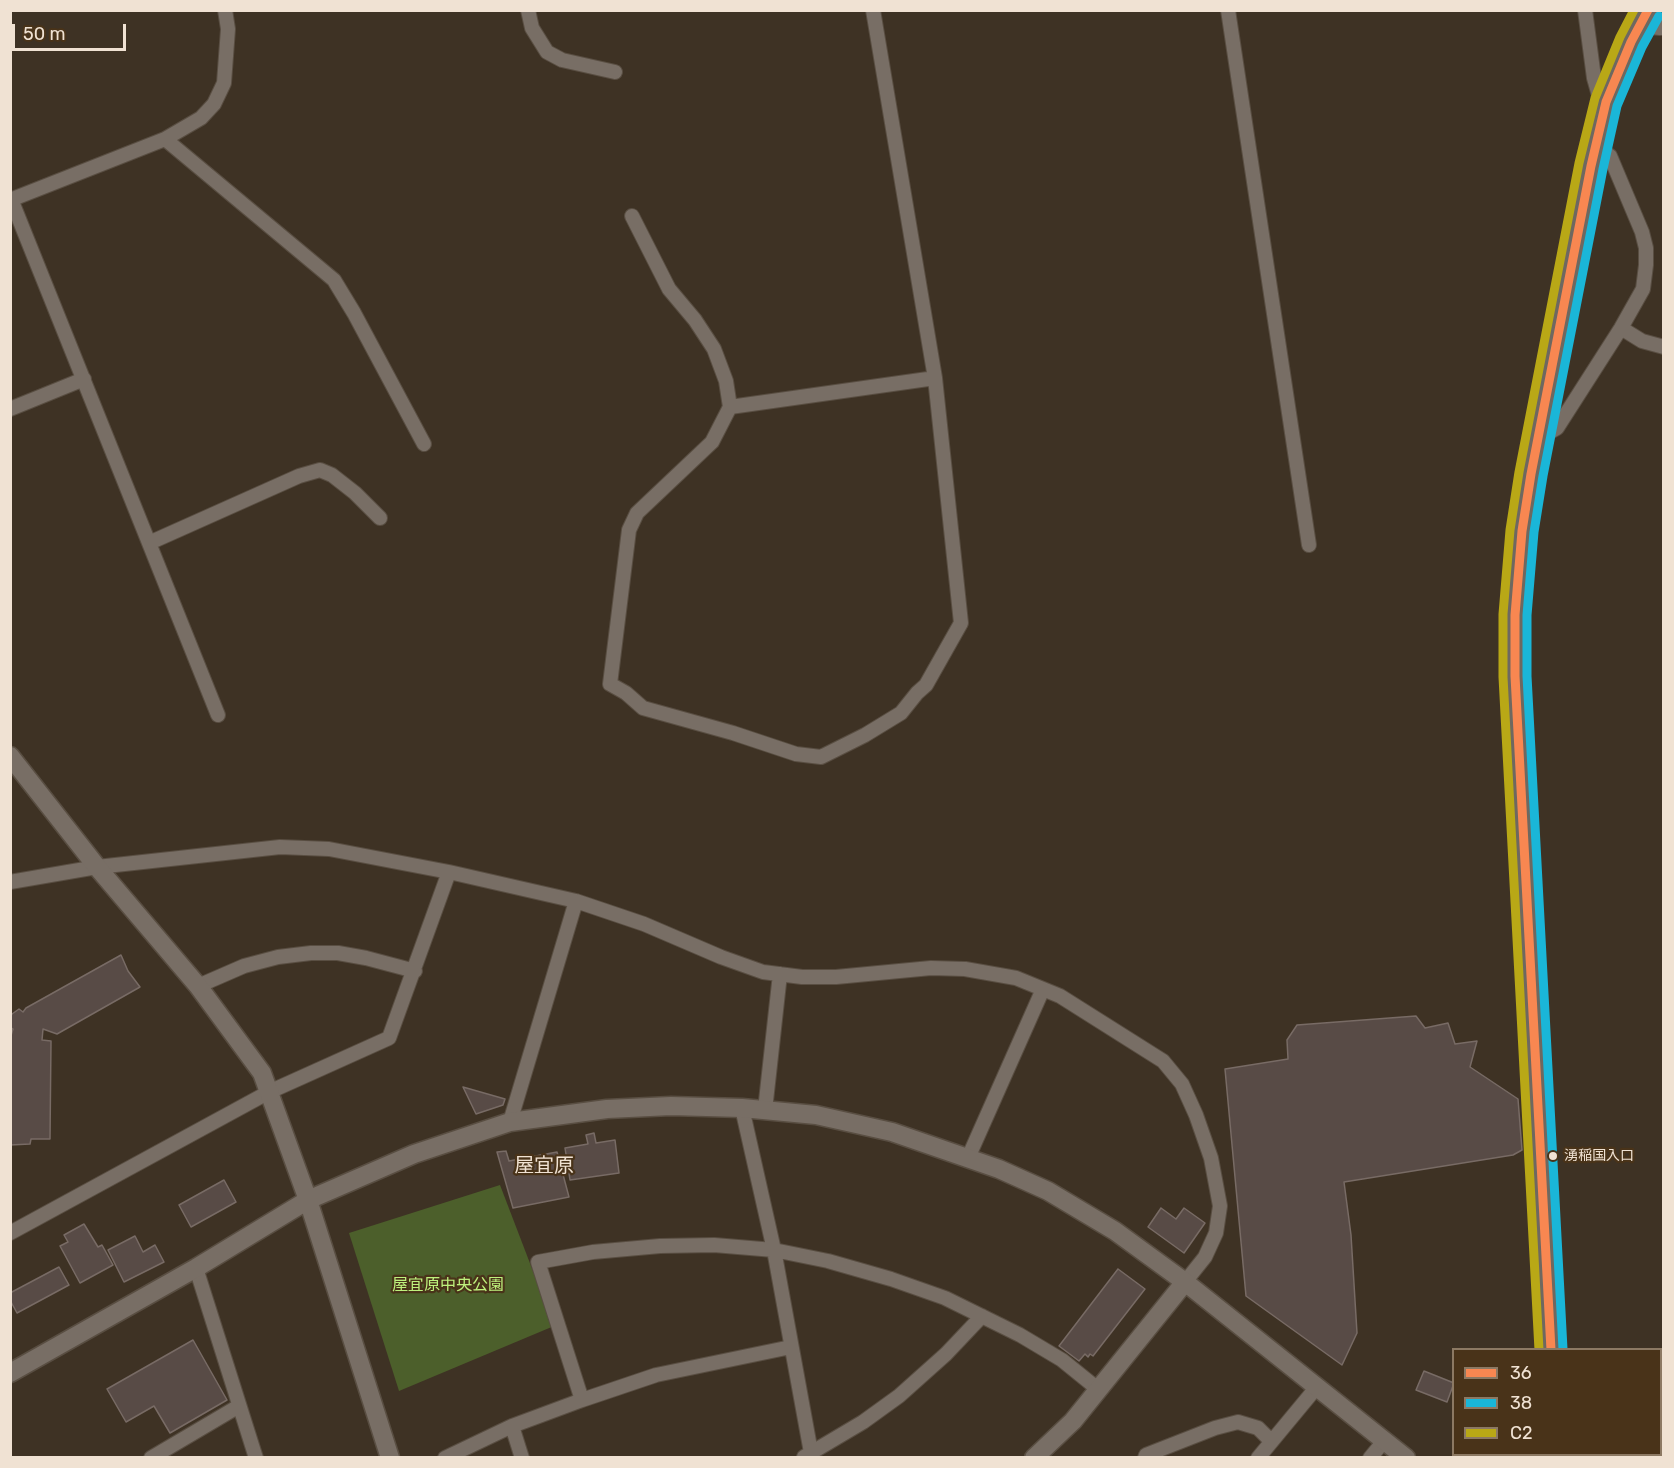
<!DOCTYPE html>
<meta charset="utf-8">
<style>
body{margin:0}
#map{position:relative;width:1674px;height:1468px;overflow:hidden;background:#3e3224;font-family:Rubik,sans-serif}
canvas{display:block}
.frame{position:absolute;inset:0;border:12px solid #f0e2d3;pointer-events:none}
.legend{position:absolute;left:1452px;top:1348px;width:210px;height:108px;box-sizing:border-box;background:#493319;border:2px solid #8c7963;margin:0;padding:8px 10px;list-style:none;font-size:18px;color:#f0e2d3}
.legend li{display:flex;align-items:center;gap:12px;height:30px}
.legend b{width:30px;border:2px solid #8c7963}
.scale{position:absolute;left:12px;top:24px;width:114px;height:27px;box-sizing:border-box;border:3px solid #f0e2d3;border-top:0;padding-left:8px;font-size:18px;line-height:21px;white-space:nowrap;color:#f0e2d3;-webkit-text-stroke:4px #493319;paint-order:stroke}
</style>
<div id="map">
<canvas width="1674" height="1468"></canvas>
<div class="frame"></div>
<ul class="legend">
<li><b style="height:8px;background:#f88751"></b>36</li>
<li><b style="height:8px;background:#1ab6d8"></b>38</li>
<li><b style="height:8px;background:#b9a816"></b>C2</li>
</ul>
<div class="scale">50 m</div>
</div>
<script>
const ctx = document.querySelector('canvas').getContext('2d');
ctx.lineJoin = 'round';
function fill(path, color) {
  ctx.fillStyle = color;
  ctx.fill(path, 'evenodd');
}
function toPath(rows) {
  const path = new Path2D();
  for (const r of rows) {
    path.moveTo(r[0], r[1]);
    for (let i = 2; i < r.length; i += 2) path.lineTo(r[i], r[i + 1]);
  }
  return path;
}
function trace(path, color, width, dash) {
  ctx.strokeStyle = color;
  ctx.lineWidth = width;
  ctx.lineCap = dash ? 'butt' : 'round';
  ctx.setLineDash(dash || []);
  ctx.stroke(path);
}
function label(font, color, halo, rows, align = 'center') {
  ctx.font = font + ' Rubik,"Noto Sans JP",sans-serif';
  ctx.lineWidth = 4.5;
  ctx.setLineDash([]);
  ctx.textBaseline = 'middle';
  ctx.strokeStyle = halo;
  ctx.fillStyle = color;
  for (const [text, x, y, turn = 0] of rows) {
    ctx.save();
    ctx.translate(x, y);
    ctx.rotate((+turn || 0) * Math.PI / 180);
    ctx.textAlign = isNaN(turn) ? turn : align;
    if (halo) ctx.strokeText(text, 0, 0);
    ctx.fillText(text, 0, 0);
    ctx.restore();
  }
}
fill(toPath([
 [500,1185,554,1326,399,1391,349,1233]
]), '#4c5f2b');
const building = toPath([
 [121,955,128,971,140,987,57,1034,43,1029,42,1040,51,1041,50,1139,31,1139,30,1144,10,1145,10,1039,13,1029,10,1027,10,1018,12,1014,19,1009,23,1012,26,1008,121,955],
 [1416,1016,1425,1028,1448,1023,1455,1044,1477,1041,1470,1067,1518,1099,1522,1150,1513,1155,1344,1182,1351,1235,1357,1333,1342,1365,1246,1296,1225,1069,1288,1059,1287,1040,1297,1025,1416,1016],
 [463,1087,505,1099,503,1105,476,1114,463,1087],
 [594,1133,596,1143,615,1140,619,1173,570,1180,565,1148,588,1144,586,1135,594,1133],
 [506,1151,509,1161,557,1152,569,1197,513,1208,497,1152,506,1151],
 [224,1180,236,1202,191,1227,179,1205,224,1180],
 [1161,1208,1176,1219,1184,1208,1205,1223,1184,1253,1148,1227,1161,1208],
 [84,1224,98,1247,102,1245,113,1265,80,1283,60,1246,68,1242,64,1235,84,1224],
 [135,1236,143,1252,155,1245,164,1262,124,1282,108,1250,135,1236],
 [59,1267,69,1285,17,1313,10,1300,10,1293,59,1267],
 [1118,1269,1145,1289,1093,1356,1090,1354,1088,1357,1085,1354,1079,1361,1059,1346,1118,1269],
 [193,1340,227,1400,170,1433,154,1406,126,1422,107,1389,193,1340],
 [1424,1371,1454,1383,1447,1402,1416,1390,1424,1371]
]);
fill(building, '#584b46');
trace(building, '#786b65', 1.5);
const minor = toPath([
 [528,10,532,28,547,52,562,60,615,72],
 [1228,10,1309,545],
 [1585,10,1594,78,1598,92,1606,102],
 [1640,26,1660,28,1664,22],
 [165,139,334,280,354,313,424,444],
 [11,199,218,715],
 [10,200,165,139,201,118,214,104,224,83,228,29,225,10],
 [632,216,669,289,695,320,714,349,726,381,730,407,712,442,637,513,629,530,610,684,626,693,643,708,733,733,796,754,821,757,865,735,901,713,917,693,926,685,961,623,935,378,873,10],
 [1621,328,1642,341,1664,347],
 [730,407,935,378],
 [10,409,84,379],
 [1537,439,1557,428,1621,328,1643,289,1646,265,1646,248,1642,232,1610,156,1595,146],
 [149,543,299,476,320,470,332,475,355,493,380,518],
 [10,882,97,867,280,847,329,849,449,872,576,901,644,924,721,957,763,972,802,977,836,977,931,968,965,969,1016,978,1060,996,1163,1061,1182,1084,1196,1115,1211,1158,1220,1206,1216,1233,1205,1257,1185,1282],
 [198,986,244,966,278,957,311,953,338,953,366,958,415,971],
 [742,1108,774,1250,812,1458],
 [765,1110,780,974],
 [510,1122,576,901],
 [968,1158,1043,989],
 [10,1233,269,1092,389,1038,449,872],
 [196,1268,256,1458],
 [582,1400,538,1262,593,1252,660,1246,714,1245,774,1250,828,1261,891,1279,945,1298,1020,1335,1062,1360,1099,1390],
 [1660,1400,1664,1400],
 [512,1426,522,1458],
 [804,1457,863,1422,899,1396,946,1354,982,1316],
 [151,1458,239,1406],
 [445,1458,512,1426,582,1400,656,1375,791,1347],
 [1145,1458,1146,1455,1215,1428,1238,1422,1258,1428,1271,1441],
 [1258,1458,1316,1388],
 [1370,1458,1384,1441]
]);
const tertiary = toPath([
 [10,756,97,867,198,986,262,1073,308,1200,390,1458],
 [10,1373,196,1268,308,1200,414,1154,510,1122,607,1109,671,1106,742,1108,816,1115,892,1132,999,1169,1048,1191,1115,1231,1185,1282,1406,1458],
 [1034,1458,1073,1421,1185,1282]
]);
const primary = toPath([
 [1551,1350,1515,676,1515,615,1522,531,1531,474,1591,166,1606,102,1631,42,1648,10],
 [1537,1458,1538,1454]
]);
trace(minor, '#594e42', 16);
trace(tertiary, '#594e42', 21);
trace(primary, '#594e42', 26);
trace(minor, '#786e65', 14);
trace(tertiary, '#786e65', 18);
trace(primary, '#6e6860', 22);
trace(toPath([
 [1551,1350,1515,676,1515,615,1522,531,1531,474,1591,166,1606,102,1631,42,1648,10]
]), '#f88751', 9);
trace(toPath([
 [1563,1349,1527,676,1527,615,1534,532,1543,476,1603,169,1617,106,1642,47,1659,16]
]), '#1ab6d8', 9);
trace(toPath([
 [1539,1350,1503,677,1503,614,1510,530,1519,472,1579,163,1595,98,1620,37,1634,10]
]), '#b9a816', 9);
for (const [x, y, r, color] of [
 [1553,1156,5,"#f0e2d3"]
]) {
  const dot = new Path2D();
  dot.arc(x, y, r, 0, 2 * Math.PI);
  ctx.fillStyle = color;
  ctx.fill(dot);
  trace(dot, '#493319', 2);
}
label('14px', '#f0e2d3', '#493319', [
 ["湧稲国入口",1564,1156]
], 'left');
label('16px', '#bef17d', '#493319', [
 ["屋宜原中央公園",448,1285]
]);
label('20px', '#f0e2d3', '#493319', [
 ["屋宜原",544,1166]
]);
</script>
